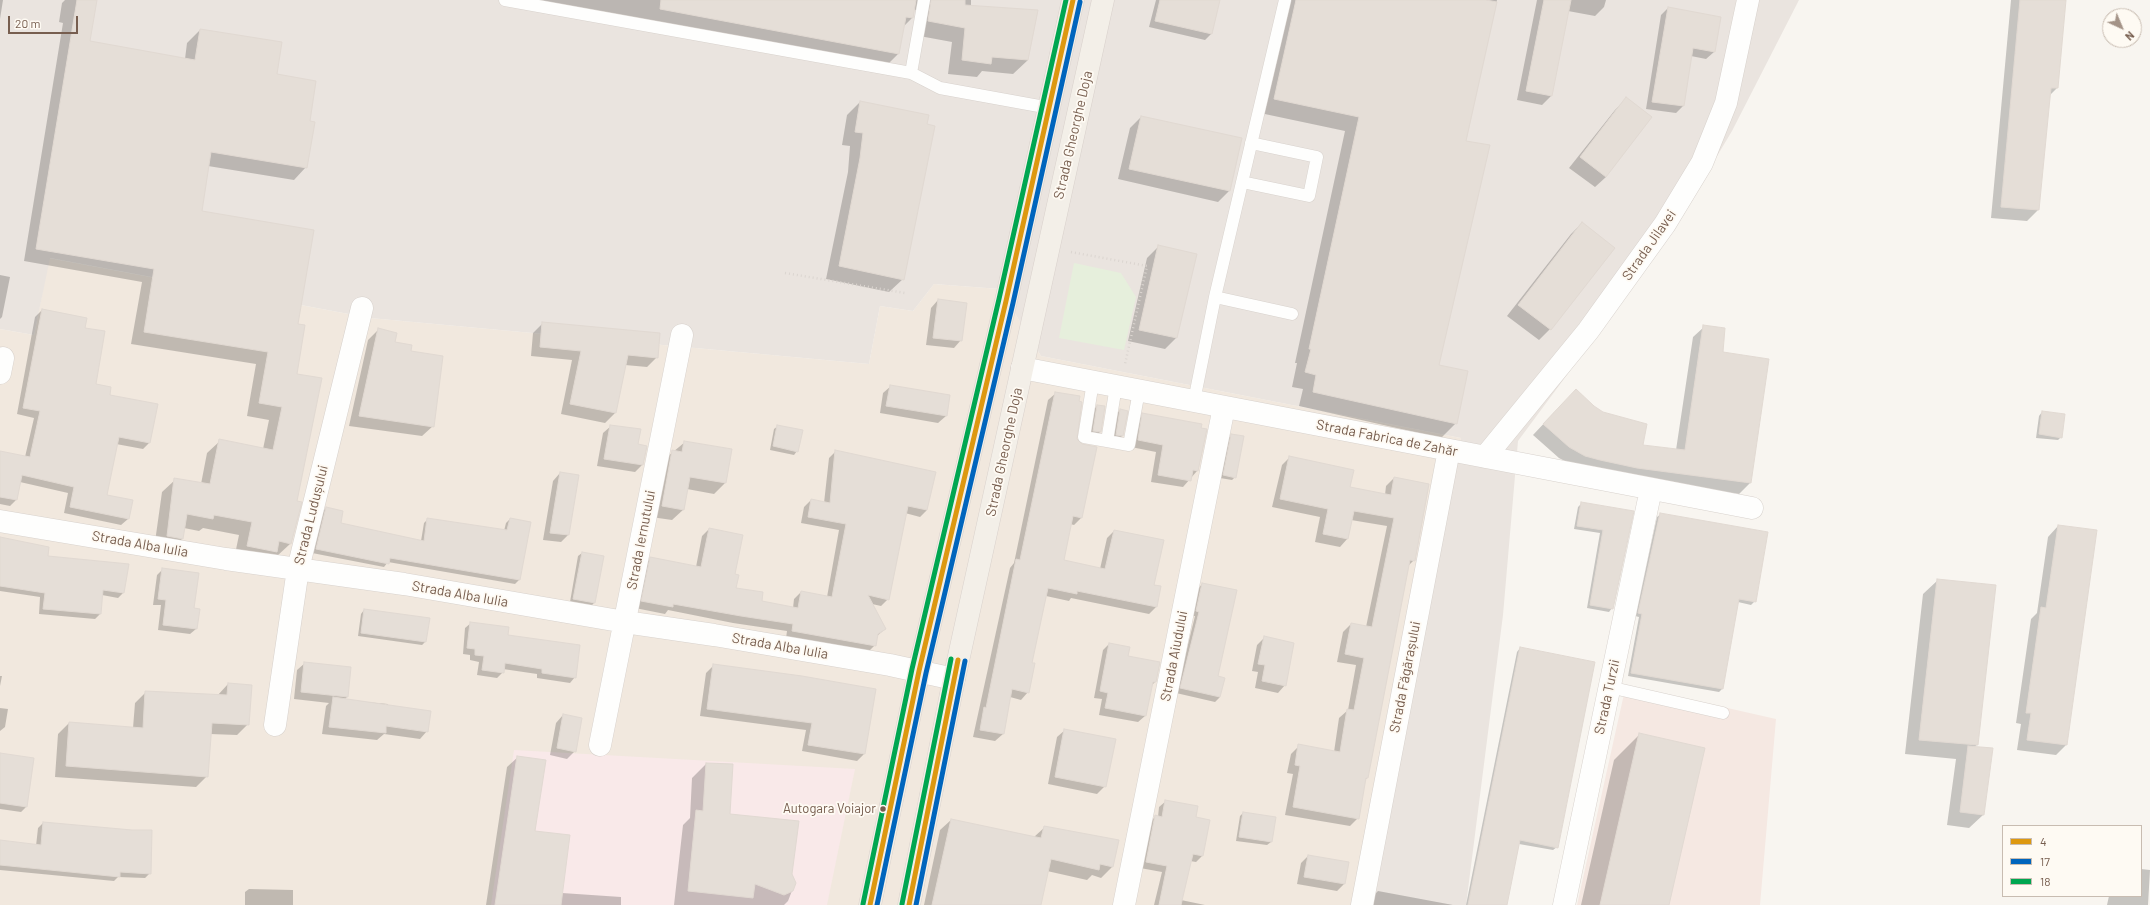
<!DOCTYPE html>
<meta charset="utf-8">
<style>
body{margin:0}
#map{position:relative;width:2150px;height:905px;overflow:hidden;background:#f8f5f0;font-family:Barlow,sans-serif}
canvas{display:block}
.legend{position:absolute;left:2002px;top:825px;width:140px;height:72px;box-sizing:border-box;background:#fefaf3;border:1px solid #c8bcb1;margin:0;padding:5px 7px;list-style:none;font-size:12px;color:#775e4f}
.legend li{display:flex;align-items:center;gap:8px;height:20px}
.legend b{width:20px;border:1px solid #c8bcb1}
.north{position:absolute;left:2102px;top:8px;width:40px;height:40px;box-sizing:border-box;background:#fefaf3;border:1px solid #c8bcb1;border-radius:50%;rotate:136deg;font-size:11px;font-weight:700;line-height:16px;text-align:center;color:#775e4f}
.north::after{content:'';display:block;margin:auto;width:14px;height:18px;background:#a49387;clip-path:polygon(50% 0,100% 100%,50% 72%,0 100%)}
.scale{position:absolute;left:8px;top:16px;width:70px;height:18px;box-sizing:border-box;border:2px solid #775e4f;border-top:0;padding-left:5px;font-size:12px;line-height:14px;white-space:nowrap;color:#775e4f;-webkit-text-stroke:3px #fefaf3;paint-order:stroke}
</style>
<div id="map">
<canvas width="2150" height="905"></canvas>
<ul class="legend">
<li><b style="height:5px;background:#dd9810"></b>4</li>
<li><b style="height:5px;background:#0065bd"></b>17</li>
<li><b style="height:5px;background:#00a651"></b>18</li>
</ul>
<div class="north">N</div>
<div class="scale">20 m</div>
</div>
<script>
const ctx = document.querySelector('canvas').getContext('2d');
ctx.lineJoin = 'round';
function fill(path, color) {
  ctx.fillStyle = color;
  ctx.fill(path, 'evenodd');
}
function toPath(rows) {
  const path = new Path2D();
  for (const r of rows) {
    path.moveTo(r[0], r[1]);
    for (let i = 2; i < r.length; i += 2) path.lineTo(r[i], r[i + 1]);
  }
  return path;
}
function trace(path, color, width, dash) {
  ctx.strokeStyle = color;
  ctx.lineWidth = width;
  ctx.lineCap = dash ? 'butt' : 'round';
  ctx.setLineDash(dash || []);
  ctx.stroke(path);
}
function label(font, color, halo, rows, align = 'center') {
  ctx.font = font + ' Barlow,sans-serif';
  ctx.lineWidth = 3.5;
  ctx.setLineDash([]);
  ctx.textBaseline = 'middle';
  ctx.strokeStyle = halo;
  ctx.fillStyle = color;
  for (const [text, x, y, turn = 0] of rows) {
    ctx.save();
    ctx.translate(x, y);
    ctx.rotate((+turn || 0) * Math.PI / 180);
    ctx.textAlign = isNaN(turn) ? turn : align;
    if (halo) ctx.strokeText(text, 0, 0);
    ctx.fillText(text, 0, 0);
    ctx.restore();
  }
}
fill(toPath([
 [49,258,370,318,869,364,880,306,913,311,934,284,1000,289,1041,356,1461,438,1369,905,0,905,0,329,34,335]
]), '#f1e8de');
fill(toPath([
 [1626,685,1776,719,1760,905,1577,905]
]), '#f5e8e2');
fill(toPath([
 [0,0,1799,0,1732,131,1683,213,1635,283,1518,441,1503,615,1466,905,1369,905,1461,438,1041,356,1000,289,934,284,913,311,880,306,869,364,370,318,50,258,34,335,0,329]
]), '#eae4df');
fill(toPath([
 [514,750,855,769,827,905,491,905]
]), '#f9e9e9');
fill(toPath([
 [1074,263,1121,273,1136,297,1124,350,1059,338]
]), '#e6efdc');
fill(toPath([
 [0,0,3,0,0,19],
 [65,0,96,0,89,42,185,59,187,43,200,30,276,75,308,122,306,167,294,180,208,166,200,212,297,325,296,502,290,544,277,556,234,559,239,535,203,528,199,531,184,528,182,539,169,551,154,549,162,492,175,480,201,484,207,453,220,441,263,449,269,420,247,416,256,364,131,344,142,282,24,261,63,23,59,22,62,3],
 [524,0,971,0,971,6,1028,60,1013,74,982,71,977,77,948,74,952,42,914,35,917,11,914,9,912,18,903,27,898,54,884,68],
 [1156,0,1219,0,1212,33,1205,40,1149,27],
 [1285,0,1497,0,1465,142,1438,366,1456,423,1441,438,1299,406,1303,389,1292,387,1297,363,1295,363,1345,131,1260,113],
 [1537,0,1606,0,1604,7,1595,16,1568,11,1551,96,1542,105,1517,100],
 [2011,0,2065,0,2057,88,2050,95,2038,210,2027,221,1991,218],
 [1668,8,1714,52,1706,59,1691,56,1683,106,1676,113,1646,109,1661,15],
 [1626,99,1606,177,1595,187,1569,168,1615,110],
 [860,102,903,279,889,292,826,279,848,172,850,146,842,145,847,115],
 [1141,117,1229,191,1218,202,1118,179,1130,128],
 [1582,223,1613,248,1550,329,1539,340,1507,316,1571,234],
 [1158,247,1195,255,1176,338,1165,349,1128,341,1147,258],
 [0,275,10,277,2,317,0,319],
 [938,300,961,340,954,348,926,345,931,308],
 [42,310,84,328,95,385,109,395,149,443,143,449,116,444,106,495,128,519,121,525,64,513,68,493,20,482,16,500,10,506,0,504,0,454,25,457,34,418,17,414,35,317],
 [543,323,657,357,647,367,625,365,615,413,605,423,561,414,572,360,531,356,533,333],
 [1704,327,1722,353,1750,483,1739,494,1626,479,1574,466,1559,458,1533,435,1565,401,1593,407,1641,446,1676,450,1693,337],
 [379,329,394,343,410,352,433,426,422,436,349,426,368,340],
 [891,386,946,416,938,423,880,413,883,393],
 [1056,393,1076,440,1082,445,1096,448,1081,518,1074,525,1070,524,1063,561,1100,569,1107,538,1114,531,1153,585,1160,587,1156,607,1149,614,1071,598,1069,601,1046,596,1030,664,1028,692,1021,700,1010,697,1003,734,995,741,973,737,1010,568,1014,563,1048,400],
 [1097,406,1100,432,1093,439,1086,438,1090,413],
 [1120,410,1122,436,1115,443,1109,442,1113,417],
 [2042,412,2061,437,2058,440,2036,438,2039,416],
 [1143,415,1197,471,1183,487,1151,482,1156,452,1131,447,1135,422],
 [611,426,637,445,646,447,642,465,635,472,597,466,603,433],
 [778,426,797,451,794,455,770,450,774,429],
 [1232,435,1235,477,1232,480,1220,478,1228,438],
 [685,442,725,483,714,494,687,489,684,509,672,520,651,517,661,462],
 [836,451,927,510,920,517,905,513,888,599,881,606,872,604,885,629,876,637,875,645,868,652,786,638,787,631,733,623,668,610,665,614,635,608,644,565,651,558,696,567,702,536,709,529,734,575,735,589,760,602,793,608,794,599,801,592,827,597,839,530,801,523,804,507,811,500,824,503,829,458],
 [1290,457,1349,488,1385,495,1386,486,1394,478,1414,560,1408,566,1367,778,1364,781,1358,818,1350,826,1285,815,1293,774,1287,773,1291,754,1299,746,1334,752,1339,718,1348,710,1356,665,1337,662,1343,632,1351,624,1366,627,1387,526,1351,520,1348,538,1340,547,1315,542,1320,517,1272,507,1282,465],
 [560,473,578,476,568,535,561,542,543,540,553,481],
 [1581,504,1632,512,1612,608,1609,612,1587,608,1600,533,1574,529,1578,507],
 [326,508,340,524,421,541,424,523,428,519,504,531,506,523,510,519,530,522,519,580,515,584,388,562,384,567,312,553,322,512],
 [1661,514,1755,601,1751,605,1738,602,1722,689,1719,692,1628,676,1639,617,1635,616,1657,517],
 [2058,526,2066,745,2056,755,2017,750,2021,724,2016,723,2031,619,2037,613,2048,537],
 [0,539,46,557,123,593,118,598,102,595,100,614,95,619,39,614,40,597,0,591,0,594],
 [582,553,594,603,591,606,570,602,578,556],
 [163,569,193,609,196,629,190,634,158,630,161,605,153,605,157,575],
 [1938,580,1977,745,1974,747,1991,748,1983,815,1969,828,1947,825,1956,759,1905,754,1923,594],
 [1202,584,1220,697,1215,702,1176,693,1195,616,1192,616,1198,589],
 [364,610,429,619,425,642,422,645,358,636,361,614],
 [471,623,507,636,575,677,570,683,537,678,537,674,503,669,503,672,497,678,477,675,479,662,470,660,470,655,463,654,465,628],
 [1264,638,1285,685,1278,693,1255,688,1258,672,1252,671,1257,645],
 [1109,644,1155,682,1151,686,1145,716,1138,722,1099,715,1102,699,1094,698,1103,650],
 [1520,648,1557,847,1553,850,1519,844,1506,905,1466,905,1517,652],
 [305,663,350,668,347,697,344,700,388,704,387,706,427,731,420,739,384,734,377,740,322,734,326,706,329,703,294,699,297,670],
 [713,666,802,677,864,754,857,761,802,751,806,730,700,716,706,673],
 [0,676,2,676,0,686],
 [228,684,248,724,237,735,210,734,207,776,196,787,55,777,58,734,69,723,133,728,135,703,146,692,217,696],
 [0,708,8,709,5,727,0,731],
 [563,715,575,751,567,759,550,755,556,723],
 [1065,730,1105,786,1097,794,1048,784,1057,737],
 [1640,734,1668,905,1581,905,1614,760],
 [518,757,534,831,562,893,621,897,621,905,486,905,507,767],
 [33,758,26,807,21,812,0,809,0,778],
 [706,764,729,815,791,874,795,883,788,901,784,905,674,905,683,825,690,818,692,778],
 [1166,801,1195,818,1202,856,1196,862,1190,861,1181,900,1205,905,1154,905,1162,872,1140,868,1149,823,1155,817,1158,817,1159,807],
 [1243,813,1275,818,1271,842,1267,845,1236,841,1240,816],
 [951,820,1034,837,1045,827,1118,841,1112,867,1101,878,1092,875,1087,880,1047,871,1040,905,924,905,940,830],
 [43,823,150,873,145,878,118,877,114,881,0,870,0,841,36,846,38,828],
 [1308,856,1348,863,1344,884,1337,891,1297,884,1301,863],
 [2141,869,2150,870,2148,905,2107,905,2109,896,2141,896],
 [249,889,293,890,293,905,245,905,245,892],
 [1378,891,1453,905,1372,905,1375,894]
]), '#0003');
const building = toPath([
 [77,0,97,0,90,41,195,60,200,29,282,42,277,74,316,81,310,121,315,122,307,168,211,152,202,211,314,230,298,324,305,325,297,374,322,378,297,501,302,502,291,544,279,541,277,552,247,546,252,522,214,515,213,519,187,514,183,539,167,536,174,478,210,484,219,439,273,450,282,407,259,403,268,352,144,332,154,269,36,249,77,0],
 [661,0,916,0,913,18,906,17,899,54,660,9,661,0],
 [931,0,965,0,965,5,1038,10,1028,60,992,57,991,64,962,60,965,28,928,21,931,0],
 [1160,0,1220,0,1212,34,1155,21,1160,0],
 [1296,0,1486,0,1497,2,1466,141,1490,145,1439,365,1468,371,1457,424,1313,392,1316,375,1305,372,1311,349,1309,349,1359,117,1274,99,1296,0],
 [1544,0,1571,0,1552,96,1526,91,1544,0],
 [2020,0,2066,0,2058,88,2051,88,2039,210,2001,207,2020,0],
 [1668,7,1721,17,1715,52,1693,48,1684,106,1652,102,1668,7],
 [1626,97,1652,117,1606,177,1580,157,1626,97],
 [860,101,929,115,927,124,935,126,904,280,839,266,860,158,863,133,855,132,860,101],
 [1141,116,1242,138,1230,191,1129,169,1141,116],
 [1582,222,1615,248,1551,330,1518,305,1582,222],
 [1158,245,1197,254,1177,338,1139,330,1158,245],
 [938,299,967,303,962,341,933,338,938,299],
 [42,309,87,318,85,328,105,331,96,384,111,387,110,395,158,404,150,443,119,437,107,495,133,500,129,519,70,507,74,487,22,475,17,500,0,497,0,451,30,457,40,411,23,408,42,309],
 [542,322,660,333,658,358,628,355,616,413,570,404,581,351,540,347,542,322],
 [1703,325,1725,328,1723,352,1769,359,1751,483,1637,468,1600,460,1585,456,1569,447,1543,424,1576,389,1594,406,1603,412,1647,424,1643,445,1685,450,1703,325],
 [378,328,397,333,395,342,412,345,411,351,443,356,434,427,359,416,378,328],
 [890,385,950,395,947,416,886,406,890,385],
 [1055,392,1080,396,1079,401,1082,402,1077,439,1082,444,1097,447,1082,518,1073,516,1064,560,1105,569,1114,530,1164,540,1154,585,1161,586,1157,607,1077,591,1077,594,1048,588,1032,663,1035,663,1029,693,1012,689,1004,734,980,730,984,707,986,708,1016,559,1020,560,1055,392],
 [1097,405,1105,406,1101,432,1093,431,1097,405],
 [1120,409,1128,411,1123,436,1116,435,1120,409],
 [2042,411,2065,414,2062,438,2039,434,2042,411],
 [1142,413,1202,424,1201,428,1207,429,1198,471,1193,470,1191,481,1158,475,1163,445,1138,440,1142,413],
 [610,425,641,429,638,444,647,446,643,465,604,459,610,425],
 [777,425,803,430,798,452,773,446,777,425],
 [1231,434,1244,436,1236,478,1223,475,1231,434],
 [684,441,732,449,726,483,690,477,684,510,662,506,672,450,682,452,684,441],
 [835,450,936,472,927,510,908,506,889,600,868,595,886,629,878,634,876,646,792,631,793,624,741,616,673,604,673,607,641,601,650,557,701,567,709,528,743,535,735,574,739,575,736,588,763,592,762,601,798,608,801,591,832,597,846,524,808,517,811,499,830,503,835,450],
 [1289,456,1354,470,1350,487,1391,495,1394,477,1429,484,1415,561,1410,560,1368,778,1366,778,1359,819,1293,807,1300,766,1295,765,1298,744,1340,752,1347,709,1354,710,1364,658,1345,654,1351,623,1372,627,1394,518,1354,511,1348,539,1323,534,1328,509,1280,499,1289,456],
 [560,472,579,475,569,535,550,533,560,472],
 [1581,502,1634,511,1613,609,1590,605,1603,530,1577,526,1581,502],
 [326,507,343,511,341,523,424,541,427,518,507,530,510,518,531,522,520,580,390,558,389,564,316,549,326,507],
 [1660,513,1768,532,1756,602,1739,599,1723,689,1631,673,1642,614,1638,613,1660,513],
 [2058,525,2097,530,2067,745,2027,740,2031,713,2026,713,2041,607,2046,608,2058,525],
 [0,537,49,547,48,556,129,564,124,593,103,590,101,614,43,609,45,593,0,586,0,537],
 [582,552,604,556,595,603,573,599,582,552],
 [162,568,199,573,194,608,200,609,197,629,163,625,166,600,158,599,162,568],
 [1937,579,1996,585,1978,745,1919,740,1937,579],
 [1202,583,1237,590,1218,676,1225,678,1220,697,1180,688,1199,612,1196,611,1202,583],
 [364,609,430,618,426,642,361,633,364,609],
 [470,622,509,627,508,635,580,645,576,678,542,673,542,669,505,663,504,673,482,670,484,656,475,655,475,649,467,648,470,622],
 [1264,636,1294,643,1286,686,1262,681,1265,665,1258,664,1264,636],
 [1109,643,1130,647,1128,656,1160,662,1156,682,1153,682,1146,716,1105,708,1108,693,1100,691,1109,643],
 [1520,647,1595,662,1558,848,1520,840,1507,905,1468,905,1520,647],
 [304,662,351,667,348,697,301,692,304,662],
 [713,664,802,676,876,689,865,754,808,745,812,723,707,709,713,664],
 [228,683,252,685,249,725,212,723,208,777,66,766,69,722,143,728,145,691,227,695,228,683],
 [333,697,431,711,428,732,386,726,386,733,329,727,333,697],
 [563,714,582,718,576,752,557,748,563,714],
 [1064,729,1116,739,1106,787,1055,777,1064,729],
 [1639,733,1705,748,1669,905,1600,905,1639,733],
 [1968,746,1993,748,1984,815,1960,812,1968,746],
 [0,753,34,758,27,807,0,803,0,753],
 [517,756,546,760,535,831,570,835,561,905,495,905,517,756],
 [706,763,733,764,730,814,799,821,792,874,796,883,793,891,784,895,755,884,753,898,688,891,696,810,703,811,706,763],
 [1165,800,1198,806,1196,817,1210,820,1203,856,1193,854,1181,905,1159,905,1167,866,1146,862,1155,815,1162,817,1165,800],
 [1243,812,1276,817,1272,842,1239,837,1243,812],
 [951,819,1041,838,1044,826,1119,840,1113,867,1100,864,1099,870,1051,859,1041,905,932,905,951,819],
 [43,822,132,830,152,830,151,874,120,872,120,877,0,865,0,840,41,845,43,822],
 [1308,855,1349,862,1345,884,1304,877,1308,855]
]);
fill(building, '#e5ded7');
trace(building, '#e1d9d2', 1);
const service = toPath([
 [505,0,911,73,924,0],
 [911,73,940,88,1050,108],
 [1242,182,1309,196,1317,157,1251,143],
 [1215,297,1292,314],
 [1093,382,1084,437,1107,441],
 [1116,386,1107,441,1129,445,1139,391],
 [1194,401,1215,297,1285,0],
 [1609,687,1723,713]
]);
const minor = toPath([
 [1022,368,1752,508],
 [0,373,3,358],
 [1485,457,1588,331,1665,224,1702,163,1726,103,1748,0],
 [0,521,226,559,404,584,625,622,714,635,890,665,954,679],
 [275,725,298,569,362,308],
 [600,745,682,335],
 [1124,905,1224,407],
 [1362,905,1449,450],
 [1564,905,1651,489]
]);
const primary = toPath([
 [870,905,919,671,1006,301,1073,0],
 [909,905,954,679,1103,0]
]);
trace(service, '#d8d2cd', 13);
trace(minor, '#d8d2cd', 23);
trace(primary, '#d9d1cc', 23);
trace(toPath([
 [1071,252,1147,266,1125,364],
 [785,273,905,293]
]), '#dbd5d0', 2.5, [1, 3]);
trace(service, '#fefefd', 12);
trace(minor, '#fefefd', 22);
trace(primary, '#f3efe8', 22);
trace(toPath([
 [870,905,919,671,1006,301,1073,0],
 [909,905,958,660]
]), '#dd9810', 5);
trace(toPath([
 [877,905,926,673,1013,303,1080,2],
 [916,905,965,661]
]), '#0065bd', 5);
trace(toPath([
 [863,904,912,669,999,299,1066,0],
 [902,904,951,659]
]), '#00a651', 5);
for (const [x, y, r, color] of [
 [883,809,3.5,"#775e4f"]
]) {
  const dot = new Path2D();
  dot.arc(x, y, r, 0, 2 * Math.PI);
  ctx.fillStyle = color;
  ctx.fill(dot);
  trace(dot, '#fefaf3', 1.5);
}
label('13px', '#775e4f', '#fefaf3', [
 ["Autogara Voiajor",876,809]
], 'right');
label('14px', '#775e4f', '#fefaf3', [
 ["Strada Gheorghe Doja",1073,135,-77],
 ["Strada Jilavei",1649,245,-55],
 ["Strada Fabrica de Zahăr",1387,438,11],
 ["Strada Gheorghe Doja",1004,452,-78],
 ["Strada Ludușului",311,515,-76],
 ["Strada Iernutului",641,540,-79],
 ["Strada Alba Iulia",140,544,10],
 ["Strada Alba Iulia",460,594,10],
 ["Strada Alba Iulia",780,646,10],
 ["Strada Aiudului",1174,656,-79],
 ["Strada Făgărașului",1405,677,-79],
 ["Strada Turzii",1607,697,-78]
]);
</script>
